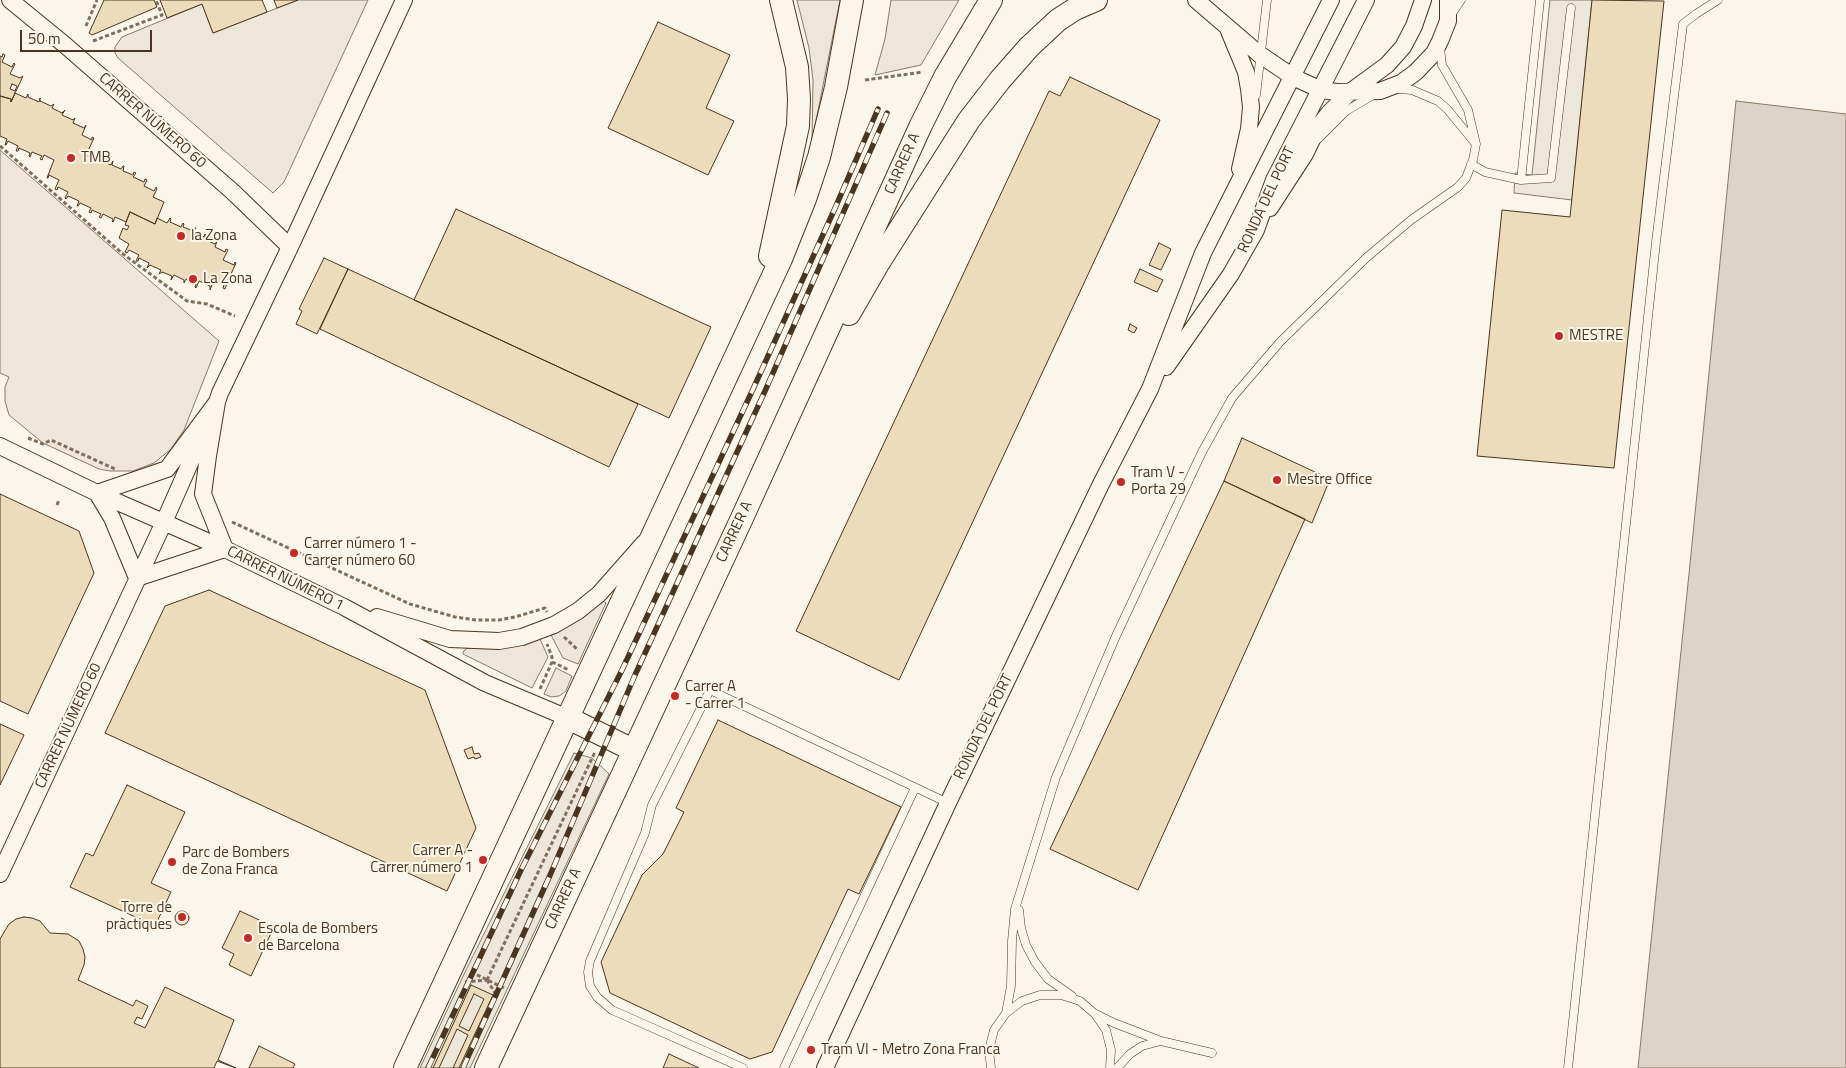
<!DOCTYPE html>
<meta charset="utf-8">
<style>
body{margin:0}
#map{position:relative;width:1846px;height:1068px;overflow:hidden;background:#fbf6e9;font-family:"Titillium Web",sans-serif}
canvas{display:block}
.scale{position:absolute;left:20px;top:30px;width:132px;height:22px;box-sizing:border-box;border:2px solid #4a3520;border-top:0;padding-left:6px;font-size:15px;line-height:18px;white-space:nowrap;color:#4a3520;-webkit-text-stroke:4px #fbf6e9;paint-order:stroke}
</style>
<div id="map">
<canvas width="1846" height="1068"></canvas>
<div class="scale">50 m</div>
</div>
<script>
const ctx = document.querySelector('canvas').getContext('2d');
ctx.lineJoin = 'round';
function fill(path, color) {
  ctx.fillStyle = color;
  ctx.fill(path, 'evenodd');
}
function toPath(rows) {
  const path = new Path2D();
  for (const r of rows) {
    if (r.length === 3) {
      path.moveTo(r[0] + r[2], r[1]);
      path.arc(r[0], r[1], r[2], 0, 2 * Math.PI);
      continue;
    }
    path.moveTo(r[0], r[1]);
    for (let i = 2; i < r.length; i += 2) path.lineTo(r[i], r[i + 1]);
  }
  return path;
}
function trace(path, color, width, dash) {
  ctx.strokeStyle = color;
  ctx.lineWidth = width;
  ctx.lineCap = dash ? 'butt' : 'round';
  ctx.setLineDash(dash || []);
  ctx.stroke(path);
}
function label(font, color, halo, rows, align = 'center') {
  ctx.font = font + ' "Titillium Web",sans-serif';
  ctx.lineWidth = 4;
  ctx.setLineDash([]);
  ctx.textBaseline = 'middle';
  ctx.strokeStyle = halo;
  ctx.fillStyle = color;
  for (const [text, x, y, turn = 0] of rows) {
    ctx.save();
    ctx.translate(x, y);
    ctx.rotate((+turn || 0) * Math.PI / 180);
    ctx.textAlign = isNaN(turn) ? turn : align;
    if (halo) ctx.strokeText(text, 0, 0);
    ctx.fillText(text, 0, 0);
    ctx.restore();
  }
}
const green = toPath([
 [298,0,368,0,284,182,273,193,118,58,115,53,115,47,122,37,202,4,213,33,298,0],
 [797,0,840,0,812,141,813,80,809,48,797,0],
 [891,0,959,0,921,65,875,75,885,39,891,0],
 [0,150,219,341,184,430,171,449,154,463,133,471,110,471,99,469,43,443,9,415,5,401,5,387,9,377,0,373,0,150],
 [603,601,606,603,578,664,563,658,551,635,578,620,603,601],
 [540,639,548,657,532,688,463,654,463,652,467,648,486,648,540,639],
 [556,668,572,676,566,691,559,696,551,697,544,694,556,668]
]);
fill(green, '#ede6d9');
trace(green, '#887966', 1);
const parking = toPath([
 [1550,0,1592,0,1572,200,1514,193,1515,173,1532,175,1550,0],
 [574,753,592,758,609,774,470,1068,420,1068,466,970,574,753]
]);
fill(parking, '#ede7d9');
trace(parking, '#887966', 1);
const water = toPath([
 [1736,101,1846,114,1846,1068,1638,1068,1690,564,1736,101]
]);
fill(water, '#dcd4c6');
trace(water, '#887966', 1);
const building = toPath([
 [104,0,154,0,157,7,92,35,89,33,104,0],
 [160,0,262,0,267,12,213,33,202,4,167,18,160,0],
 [274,0,298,0,277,8,274,0],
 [1592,0,1664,1,1614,468,1477,456,1502,210,1570,217,1592,0],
 [658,22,730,55,706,108,734,121,708,175,608,128,658,22],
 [3,54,5,55,2,62,12,67,14,63,15,64,10,74,20,78,23,76,11,102,11,99,0,96,0,56,2,57,3,54],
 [12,84,17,86,15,91,10,89,12,84],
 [1070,77,1160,120,899,680,796,631,1049,91,1060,96,1070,77],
 [15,93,26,98,28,94,28,97,39,102,40,98,40,101,51,106,54,104,52,108,62,113,65,110,62,115,73,120,75,118,73,123,84,128,86,125,82,135,92,140,92,137,94,138,86,155,98,161,100,156,101,157,100,160,111,165,113,161,112,165,121,169,123,166,124,166,123,171,133,175,134,172,136,173,133,177,144,182,145,179,147,180,144,186,154,191,156,187,157,189,153,197,164,202,155,224,130,212,126,222,115,217,113,222,112,221,113,219,103,214,101,218,99,217,101,214,92,210,91,213,89,212,91,208,80,203,78,206,77,206,79,201,68,196,66,199,65,198,68,192,58,187,57,190,55,189,59,180,49,175,48,178,47,178,54,160,44,155,42,160,40,159,42,156,32,152,30,157,29,156,30,153,19,148,18,151,16,151,18,146,8,141,6,145,5,145,7,139,0,136,0,96,11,99,11,102,15,93],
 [456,209,711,327,669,418,414,300,456,209],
 [130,212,155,224,157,218,167,223,170,218,171,219,170,222,181,227,183,223,184,224,183,227,193,231,194,228,196,228,193,232,204,237,205,234,206,235,204,239,215,244,217,241,215,247,225,252,226,249,228,250,223,260,234,265,235,262,236,263,231,274,227,272,225,276,229,278,225,289,223,288,224,285,214,280,210,290,210,286,199,281,196,288,195,287,196,284,186,279,184,283,184,280,174,275,171,280,172,276,162,272,159,274,161,270,150,265,147,268,149,263,139,258,138,261,136,261,139,255,129,250,127,253,125,252,129,244,119,238,123,228,127,230,129,226,125,225,130,212],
 [1159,243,1171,249,1161,270,1149,265,1159,243],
 [324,258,348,269,317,334,296,324,302,311,299,309,324,258],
 [348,269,638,404,609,467,320,329,348,269],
 [1140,269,1163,280,1157,292,1134,282,1140,269],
 [1130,324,1137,328,1134,333,1128,330,1130,324],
 [1242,438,1330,479,1312,523,1224,481,1242,438],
 [1224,481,1305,519,1138,890,1050,849,1224,481],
 [0,494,79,531,94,573,28,714,0,701,0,494],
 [209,590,425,690,476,828,447,891,105,733,165,606,209,590],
 [718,720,901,807,859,894,848,889,772,1052,750,1059,610,993,601,962,642,875,663,854,684,812,676,808,718,720],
 [0,724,24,735,0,785,0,724],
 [472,747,474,754,479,753,481,757,475,759,474,757,468,759,464,750,472,747],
 [127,785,185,812,151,883,171,892,155,926,70,887,86,853,93,856,127,785],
 [182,918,7],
 [240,911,274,927,251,976,229,965,234,954,222,948,240,911],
 [24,917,32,918,40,921,50,933,68,934,79,941,83,949,85,957,84,965,78,980,133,1006,136,1000,148,1006,142,1019,137,1017,134,1023,145,1028,165,987,234,1020,218,1060,236,1068,217,1061,214,1068,0,1068,0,939,9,924,16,919,24,917],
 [471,985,493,995,459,1068,453,1068,468,1035,457,1029,439,1068,433,1068,471,985],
 [474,994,484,999,469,1031,459,1026,474,994],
 [259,1046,295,1064,293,1068,249,1068,259,1046],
 [669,1054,699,1068,663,1068,669,1054]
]);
fill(building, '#ecdcbc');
trace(building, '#4a3520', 1);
const service = toPath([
 [1451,15,1461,0],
 [1398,89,1412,90,1438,101,1448,110,1475,143],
 [1256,95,1267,0],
 [1318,139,1346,111,1373,95],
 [1471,164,1485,172,1521,180,1540,0],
 [1521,180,1551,178,1571,8],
 [1019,910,1021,928,1026,945,1035,962,1048,979,1072,996],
 [1006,1013,1011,986,1012,941,1015,909,1056,777,1116,636,1202,452,1232,398,1280,342,1366,258,1411,220,1458,187,1466,178,1473,160,1476,144,1468,110,1442,65,1440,48],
 [1096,1014,1114,1023,1161,1041,1142,1046,1130,1054,1117,1068],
 [1161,1041,1212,1053],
 [743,1068,612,1010,597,997,590,986,588,972,590,961,645,833,652,805,710,690,948,803],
 [784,1068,915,788],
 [991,1068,989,1050,994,1030,1006,1013,1022,1001,1040,995,1061,995,1080,1001,1095,1014,1106,1030,1111,1050,1110,1068],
 [1568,1068,1656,242,1683,24,1696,14,1718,0]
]);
const minor = toPath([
 [10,0,65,45,233,192,290,247],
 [1196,0,1259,54,1293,77,1321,90,1337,92,1380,91,1401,83,1416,72,1434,53,1440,41,1448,21,1448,0],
 [1229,31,1246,72,1249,89,1251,107,1249,129,1240,169],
 [1270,208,1305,154,1318,127,1329,113,1350,92,1387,65,1403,47,1414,26,1423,0],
 [1166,367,1231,274,1256,230,1274,180,1366,0],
 [217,402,208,456,203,494,225,549,137,578,112,518,97,493,167,469,217,402],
 [0,446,97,493,225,549,344,607,485,683,568,718],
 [377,617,450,639,499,641,522,637,554,625,578,611,599,594,644,543],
 [0,874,164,522,217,402,220,393,290,247,404,0],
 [825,1068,948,803,1101,484,1150,389,1203,253,1331,0]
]);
const secondary = toPath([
 [770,256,798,126,799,99,797,67,781,0],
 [849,314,879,262,969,120,1000,80,1029,47,1058,20,1075,9,1096,0],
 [568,718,633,750],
 [405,1068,781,259,805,199,819,157,836,87,852,0],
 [486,1068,742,518,921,125,945,77,991,0]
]);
trace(service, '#4a3520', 9);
trace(minor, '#4a3520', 18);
trace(secondary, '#4a3520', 24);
trace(toPath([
 [86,26,97,0],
 [93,41,162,15,156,0],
 [865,80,923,72],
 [0,146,123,254,187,301,207,304,235,316],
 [28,438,43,444,51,440,115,469],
 [57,505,59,500],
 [232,522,410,604,455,617,476,620,499,620,515,617,545,608,547,612],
 [564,637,578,650],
 [552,662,569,670],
 [540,689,552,662,552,657,547,644],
 [471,972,504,988],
 [487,980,595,752],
 [487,980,497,996],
 [465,982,487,980]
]), '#7f6f5c', 3, [4, 2.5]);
trace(service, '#fbf6e9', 8);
trace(minor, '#fbf6e9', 16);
trace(secondary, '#fbf6e9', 22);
const rail = toPath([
 [428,1068,521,870,622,670,754,387,836,206,878,109],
 [463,1068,551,873,635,675,765,391,887,113]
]);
trace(rail, '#4a3520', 5.5);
trace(rail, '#fbf6e9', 4, [11]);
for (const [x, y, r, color] of [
 [71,158,5,"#c62828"],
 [181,236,5,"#c62828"],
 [193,279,5,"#c62828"],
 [1559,336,5,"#c62828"],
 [1277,480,5,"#c62828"],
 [1121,482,5,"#c62828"],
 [294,553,5,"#c62828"],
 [675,696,5,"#c62828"],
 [483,860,5,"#c62828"],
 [172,862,5,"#c62828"],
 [182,917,5,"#c62828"],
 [248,938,5,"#c62828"],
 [811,1050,5,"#c62828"]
]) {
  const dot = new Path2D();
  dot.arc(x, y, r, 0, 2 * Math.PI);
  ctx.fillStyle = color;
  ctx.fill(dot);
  trace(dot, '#fbf6e9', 2);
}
label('15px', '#4a3520', '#fbf6e9', [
 ["CARRER NÚMERO 60",152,121,41],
 ["CARRER A",903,164,-66],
 ["RONDA DEL PORT",1267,200,-65],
 ["CARRER A",735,532,-65],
 ["CARRER NÚMERO 1",285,579,26],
 ["CARRER NÚMERO 60",69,726,-65],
 ["RONDA DEL PORT",984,727,-64],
 ["CARRER A",564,899,-65]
]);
label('15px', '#4a3520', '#fbf6e9', [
 ["TMB",81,158],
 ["la Zona",191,236],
 ["La Zona",203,279],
 ["MESTRE",1569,336],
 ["Tram V -",1131,473],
 ["Porta 29",1131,490],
 ["Mestre Office",1287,480],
 ["Carrer número 1 -",304,544],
 ["Carrer número 60",304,561],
 ["Carrer A",685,687],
 ["- Carrer 1",685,704],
 ["Carrer A -",473,851,"right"],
 ["Carrer número 1",473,868,"right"],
 ["Parc de Bombers",182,853],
 ["de Zona Franca",182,870],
 ["Torre de",172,908,"right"],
 ["pràctiques",172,925,"right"],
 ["Escola de Bombers",258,929],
 ["de Barcelona",258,946],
 ["Tram VI - Metro Zona Franca",821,1050]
], 'left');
</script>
